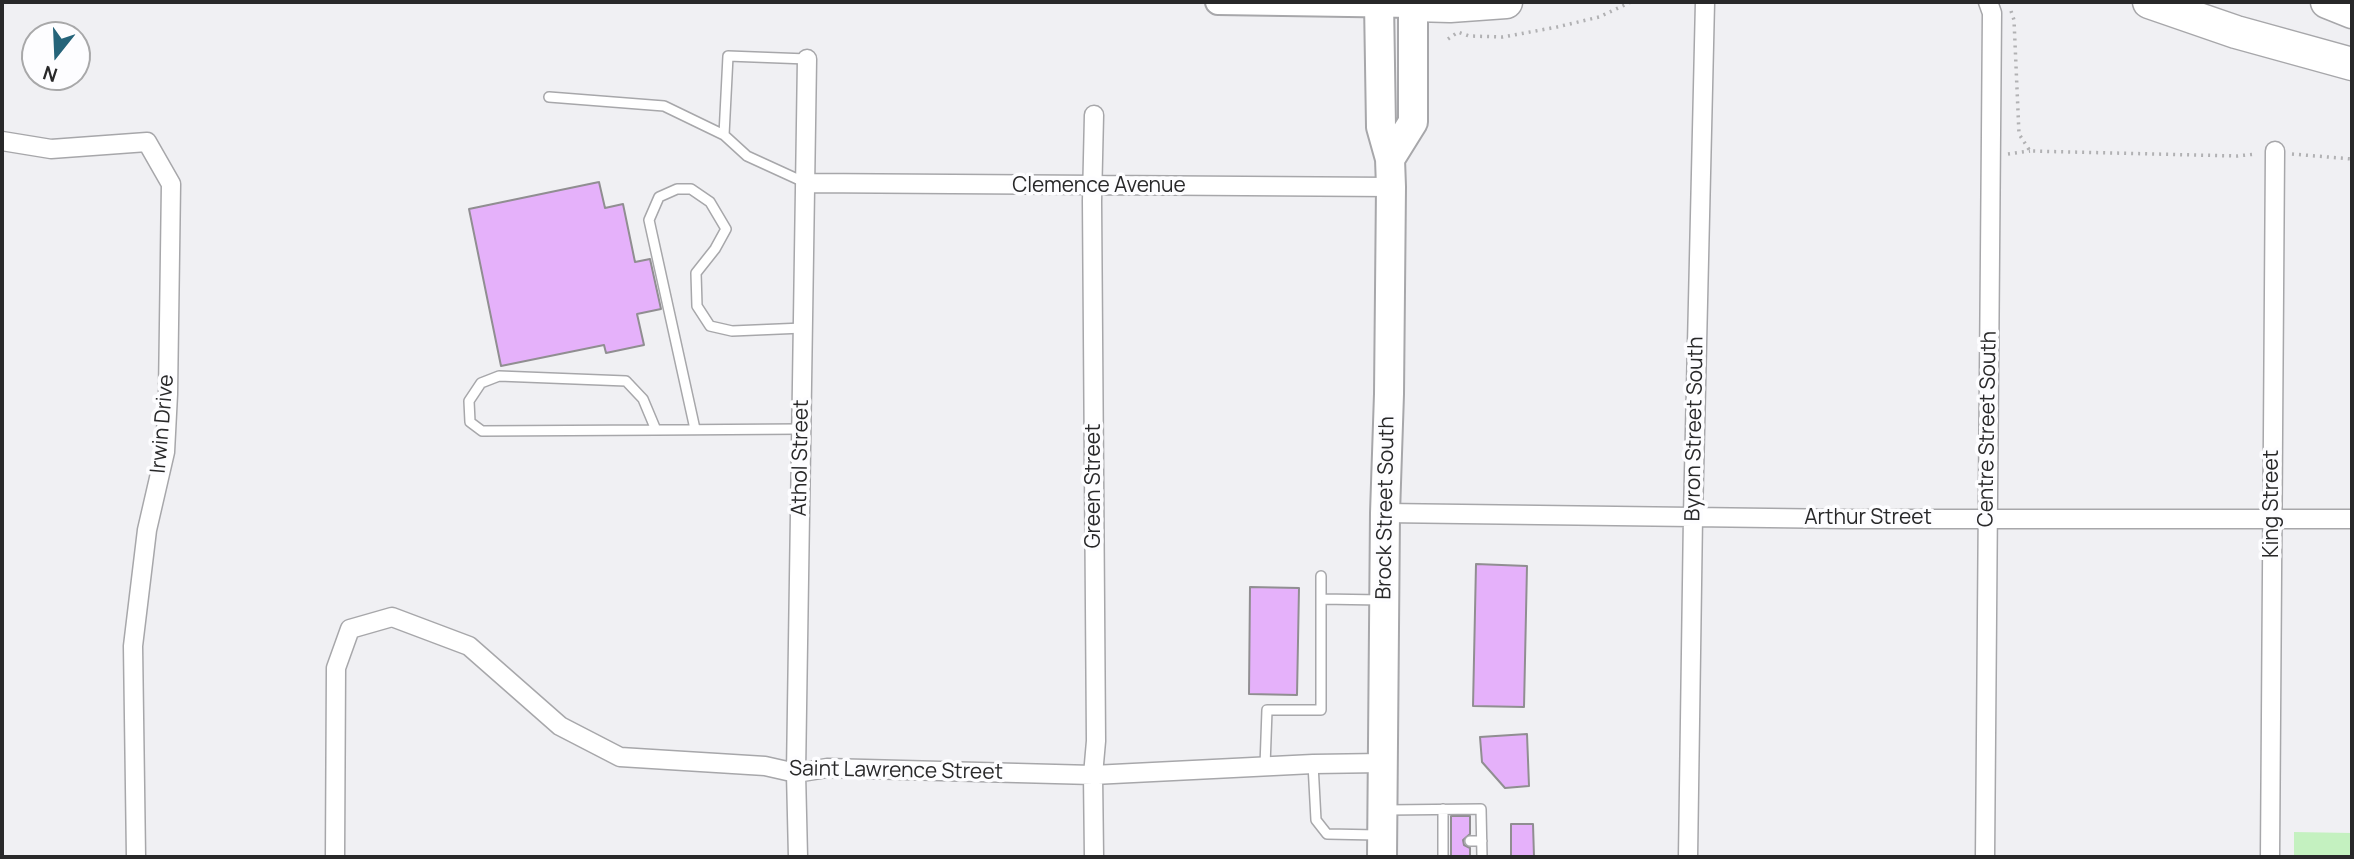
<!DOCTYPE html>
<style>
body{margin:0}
#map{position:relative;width:2354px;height:859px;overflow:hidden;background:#f0f0f3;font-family:Manrope,sans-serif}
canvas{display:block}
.frame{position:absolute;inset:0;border:4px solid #282829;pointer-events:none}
.north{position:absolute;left:21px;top:21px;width:70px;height:70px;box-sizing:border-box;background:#fdfdff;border:2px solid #a8a8a9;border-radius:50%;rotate:198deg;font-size:19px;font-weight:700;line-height:28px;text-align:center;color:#282829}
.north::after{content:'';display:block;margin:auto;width:24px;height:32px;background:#25647a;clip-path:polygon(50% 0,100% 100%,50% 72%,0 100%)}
</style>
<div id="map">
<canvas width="2354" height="859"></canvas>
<div class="frame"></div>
<div class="north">N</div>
</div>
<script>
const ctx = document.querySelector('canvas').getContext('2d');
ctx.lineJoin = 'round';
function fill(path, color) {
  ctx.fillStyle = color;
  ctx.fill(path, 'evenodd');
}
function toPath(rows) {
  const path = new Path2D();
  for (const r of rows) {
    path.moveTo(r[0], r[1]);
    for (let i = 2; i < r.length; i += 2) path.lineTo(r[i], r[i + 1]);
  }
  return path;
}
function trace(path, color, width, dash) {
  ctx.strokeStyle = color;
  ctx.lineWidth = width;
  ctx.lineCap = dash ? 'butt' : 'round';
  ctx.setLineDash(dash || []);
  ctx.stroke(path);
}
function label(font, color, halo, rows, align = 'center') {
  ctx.font = font + ' Manrope,sans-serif';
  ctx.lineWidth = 7;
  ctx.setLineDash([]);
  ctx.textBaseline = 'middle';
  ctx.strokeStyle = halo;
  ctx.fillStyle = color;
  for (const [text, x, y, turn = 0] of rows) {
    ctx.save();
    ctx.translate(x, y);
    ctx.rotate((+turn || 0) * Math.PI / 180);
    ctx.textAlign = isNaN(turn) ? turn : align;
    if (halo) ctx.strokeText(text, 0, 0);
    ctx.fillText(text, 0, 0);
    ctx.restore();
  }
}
fill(toPath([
 [2294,832,2352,833,2352,857,2294,857]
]), '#c4f1c0');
const building = toPath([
 [599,182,605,208,623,204,635,262,650,259,661,309,637,314,644,345,606,353,604,345,501,366,469,209,599,182],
 [1476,564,1527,566,1524,707,1473,706,1476,564],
 [1250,587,1299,588,1297,695,1249,694,1250,587],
 [1527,734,1529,786,1505,788,1482,762,1480,737,1527,734],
 [1451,816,1470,816,1470,834,1463,840,1464,845,1470,848,1470,857,1451,857,1451,816],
 [1511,824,1533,824,1534,857,1511,857,1511,824]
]);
fill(building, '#e5b1fa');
trace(building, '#908e91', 2);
const service = toPath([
 [549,97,664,106,724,135,747,156,806,183],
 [724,135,728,56,807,59],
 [695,429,649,220,659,197,677,189,691,189,710,202,726,229,715,249,696,273,697,306,710,326,732,331,803,328],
 [656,430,643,399,626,381,499,376,481,383,469,401,470,422,482,431,656,430,801,429],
 [1321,576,1321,599],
 [1313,764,1316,820,1327,834,1377,835],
 [1265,766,1267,710,1321,710,1321,599,1382,600],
 [1443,809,1443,857],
 [1387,810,1481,809,1482,857],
 [1470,841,1482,841]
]);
const minor = toPath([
 [1094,115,1092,201,1096,741,1093,775,1094,857],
 [2,141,51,149,147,142,171,184,168,394,165,452,147,530,133,646,136,857],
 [806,183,1391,187],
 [1385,513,1846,519,2352,519],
 [335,857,336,668,350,629,392,617,469,646,560,726,620,757,765,766,796,773,827,768,1093,775,1313,764,1382,763],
 [798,857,796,773,807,59],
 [1688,857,1693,516,1705,2],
 [1985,857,1992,13,1988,2],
 [2270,857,2275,151]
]);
const secondary = toPath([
 [1218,2,1413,5]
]);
const primary = toPath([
 [1379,2,1381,127,1390,159,1391,187,1389,394,1385,513,1382,857],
 [1390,159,1413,122,1413,2]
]);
const motorway = toPath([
 [2149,2,2236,32,2352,64],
 [2327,2,2352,12],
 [1413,5,1450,6,1506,2]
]);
trace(service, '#a7a7aa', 12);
trace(minor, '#a7a7aa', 21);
trace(secondary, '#a7a7aa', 28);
trace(primary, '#a7a7aa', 32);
trace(motorway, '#a7a7aa', 35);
trace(toPath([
 [2011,11,2014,20,2019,134,2030,151,2237,156,2256,154],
 [1448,39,1458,32,1469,36,1503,37,1557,27,1599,17,1631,2],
 [2008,154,2030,151],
 [2292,154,2352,159]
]), '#b1b1b3', 3.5, [2, 5]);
trace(service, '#fff', 9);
trace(minor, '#fff', 18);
trace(secondary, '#fff', 24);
trace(primary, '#fff', 28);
trace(motorway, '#fff', 32);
label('21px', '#282829', '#fdfdff', [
 ["Clemence Avenue",1099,186],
 ["Irwin Drive",163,424,-85],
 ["Byron Street South",1695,429,-89],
 ["Centre Street South",1988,429,-89],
 ["Athol Street",801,458,-89],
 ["Green Street",1094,486,-90],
 ["King Street",2272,504,-90],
 ["Brock Street South",1386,508,-89],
 ["Arthur Street",1868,518],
 ["Saint Lawrence Street",896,771,1]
]);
</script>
